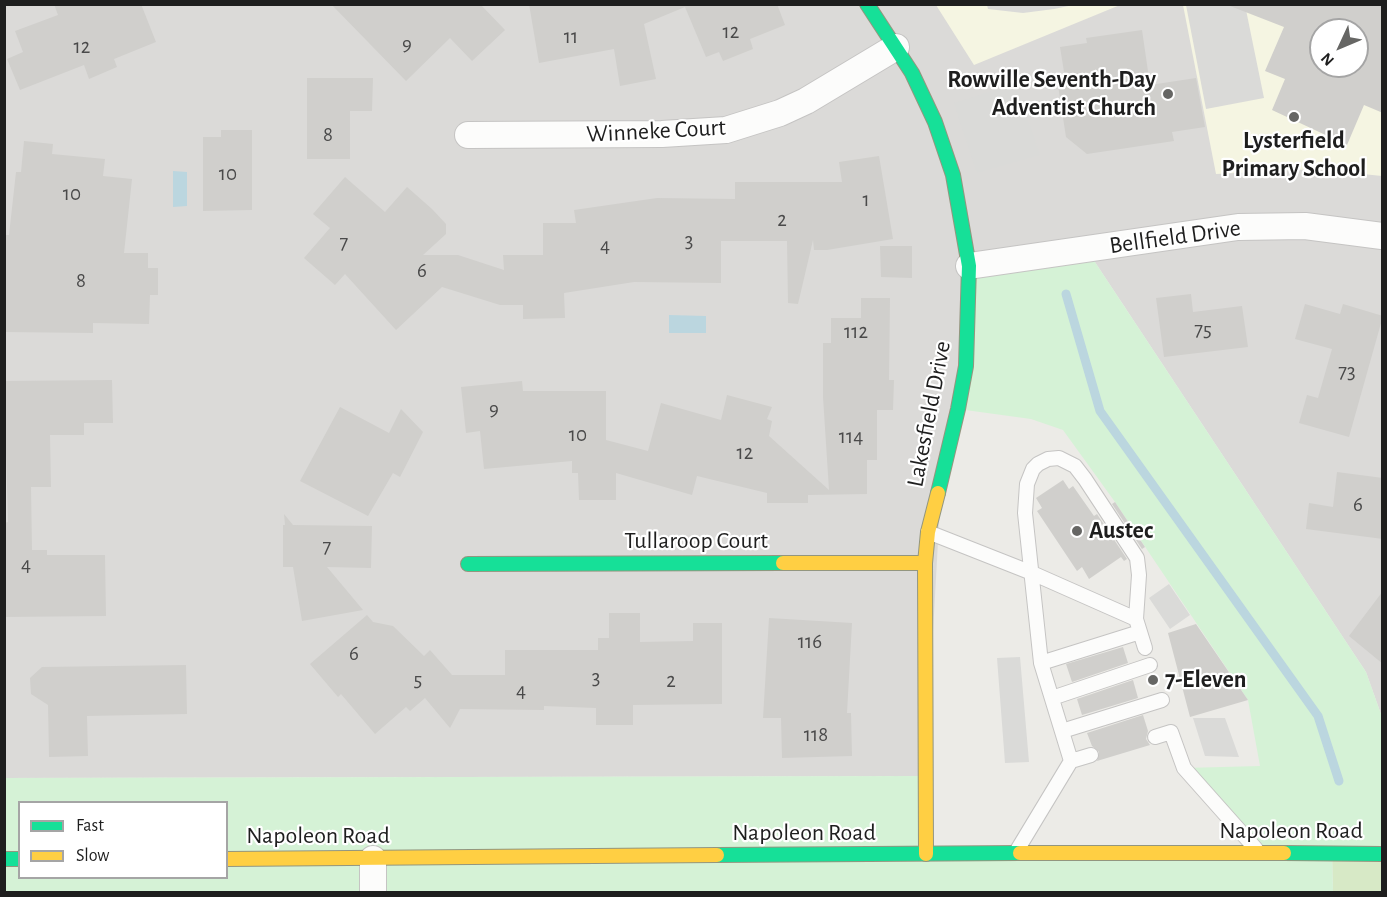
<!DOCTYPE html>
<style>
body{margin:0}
#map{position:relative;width:1387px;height:897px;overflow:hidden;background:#ecebe7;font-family:"Alegreya Sans",sans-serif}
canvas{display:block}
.frame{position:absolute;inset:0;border:6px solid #1e1e1e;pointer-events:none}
.legend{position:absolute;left:18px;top:801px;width:210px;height:78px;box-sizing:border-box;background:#fff;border:2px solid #a5a5a5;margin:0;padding:8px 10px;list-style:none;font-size:18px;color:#1e1e1e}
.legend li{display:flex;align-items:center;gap:12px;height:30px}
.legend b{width:30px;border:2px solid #a5a5a5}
.north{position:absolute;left:1309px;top:18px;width:60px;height:60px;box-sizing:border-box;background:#fff;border:2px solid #a5a5a5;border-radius:50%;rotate:226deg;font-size:16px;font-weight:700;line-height:24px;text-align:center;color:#1e1e1e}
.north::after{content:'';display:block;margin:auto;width:21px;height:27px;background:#666664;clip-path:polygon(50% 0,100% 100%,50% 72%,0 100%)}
</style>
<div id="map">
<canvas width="1387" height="897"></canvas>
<div class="frame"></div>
<ul class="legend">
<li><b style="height:8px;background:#16e098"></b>Fast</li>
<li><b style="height:8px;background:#ffcf43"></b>Slow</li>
</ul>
<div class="north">N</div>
</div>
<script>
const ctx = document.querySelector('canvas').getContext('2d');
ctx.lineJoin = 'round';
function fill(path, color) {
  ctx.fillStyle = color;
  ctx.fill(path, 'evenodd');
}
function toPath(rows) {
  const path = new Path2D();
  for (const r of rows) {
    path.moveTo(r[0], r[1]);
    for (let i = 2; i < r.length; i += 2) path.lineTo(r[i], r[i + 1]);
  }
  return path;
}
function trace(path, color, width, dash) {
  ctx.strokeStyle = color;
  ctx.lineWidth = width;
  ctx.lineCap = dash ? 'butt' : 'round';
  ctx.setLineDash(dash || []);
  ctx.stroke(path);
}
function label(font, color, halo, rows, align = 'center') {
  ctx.font = font + ' "Alegreya Sans",sans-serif';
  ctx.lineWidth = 4.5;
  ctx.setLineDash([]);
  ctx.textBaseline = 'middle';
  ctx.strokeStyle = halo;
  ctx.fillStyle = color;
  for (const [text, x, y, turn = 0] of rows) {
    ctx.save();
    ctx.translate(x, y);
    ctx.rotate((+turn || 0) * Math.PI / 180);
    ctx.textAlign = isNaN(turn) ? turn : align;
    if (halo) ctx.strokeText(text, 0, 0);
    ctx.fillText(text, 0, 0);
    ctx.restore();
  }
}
fill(toPath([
 [4,5,1382,5,1382,717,1366,672,1087,250,1005,261,942,470,925,776,5,778],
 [1321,30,1357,30,1357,66,1321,66]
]), '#dbdad8');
fill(toPath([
 [936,5,1120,5,974,65],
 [1183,5,1382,5,1382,176,1315,169,1216,174],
 [1321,30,1357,30,1357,66,1321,66]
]), '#f5f5e2');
fill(toPath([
 [987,5,987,4,1073,5,1054,9,1023,13,988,9],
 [1186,5,1245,5,1264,98,1206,109],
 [1015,84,1040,155,977,173,954,103],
 [1169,584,1190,615,1170,629,1149,598],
 [1020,657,1029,762,1005,763,997,658],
 [1193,718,1225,718,1239,757,1205,756]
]), '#dadad8');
fill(toPath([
 [1332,853,1382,854,1382,892,1333,892]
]), '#d7e9c6');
fill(toPath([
 [1087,250,1366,672,1382,717,1382,854,1332,853,1333,892,5,892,4,778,925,776,926,854,1258,853,1184,768,1260,766,1248,700,1115,502,1063,430,1031,419,958,409,969,266],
 [20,802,226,802,226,878,20,878]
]), '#d5f2d6');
fill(toPath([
 [173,171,187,172,187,206,173,207],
 [669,315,706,316,706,333,669,333]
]), '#bbd6df');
trace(toPath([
 [1066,294,1100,411,1318,716,1339,781]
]), '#bbd6df', 9);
fill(toPath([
 [54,4,141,4,156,42,114,59,117,67,89,79,84,65,20,90,7,59,23,52,15,31,58,15],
 [331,4,480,4,505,30,472,61,450,38,406,81],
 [529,4,777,4,785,25,750,39,753,49,723,61,719,52,706,57,685,7,644,24,656,79,620,86,614,49,539,63],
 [1230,4,1383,4,1383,113,1364,105,1347,145,1272,110,1285,79,1265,71,1284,27,1230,6],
 [1321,30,1357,30,1357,66,1321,66],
 [1142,30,1150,85,1196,78,1205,127,1172,132,1174,141,1087,154,1066,137,1057,79,1065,78,1060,47,1087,43,1086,38],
 [307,78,373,78,372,111,350,111,350,159,307,159],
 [221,130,252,130,252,210,203,211,203,137,221,137],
 [24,141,53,144,52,154,105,159,103,176,132,179,124,253,148,253,148,268,158,268,158,295,150,295,149,324,93,323,93,333,4,332,4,235,9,235,16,172,21,172],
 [879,156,893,239,827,250,814,250,813,240,798,304,788,303,787,241,721,241,721,283,634,282,564,293,565,318,523,319,523,305,500,305,442,287,396,330,345,274,335,285,304,258,330,228,313,214,345,177,385,212,407,187,432,209,446,224,446,234,423,255,458,255,504,270,503,255,543,255,543,223,576,223,574,210,657,198,735,199,735,182,842,182,839,162],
 [880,246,912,246,912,278,881,277],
 [1191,294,1193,312,1242,306,1248,347,1164,357,1156,298],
 [861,298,890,298,889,380,894,380,893,410,877,410,877,460,867,460,867,494,808,495,808,503,767,503,767,493,697,476,692,495,616,473,616,500,579,500,578,473,572,473,572,461,484,469,480,431,466,433,461,387,522,381,523,391,606,391,606,440,648,451,661,403,721,420,727,395,772,407,767,419,772,421,769,436,829,490,823,397,823,343,831,343,831,318,861,318],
 [1305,304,1340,314,1343,304,1383,316,1349,437,1299,423,1307,395,1318,398,1332,349,1295,339],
 [112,380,113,423,84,423,84,435,50,435,51,487,31,487,32,550,47,550,47,555,105,555,106,616,4,617,4,523,8,522,4,381],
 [340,407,389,433,401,409,423,432,400,477,393,473,368,516,300,481],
 [1337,472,1383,478,1383,539,1306,529,1309,503,1333,507],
 [1063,480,1069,489,1073,486,1094,516,1097,514,1127,559,1124,561,1121,557,1089,579,1082,567,1077,571,1037,511,1042,508,1036,498],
 [1115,502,1145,547,1142,549,1112,504],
 [284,514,293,525,372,526,371,568,327,567,363,610,302,621,293,567,283,567,283,525,285,525],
 [1383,591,1383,664,1349,636],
 [609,613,640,613,640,642,693,641,693,623,722,623,722,704,633,705,633,725,596,725,596,708,544,706,544,710,460,709,450,728,425,698,410,711,406,707,375,734,341,694,338,697,310,664,367,615,373,622,393,626,424,656,430,650,452,675,505,675,505,650,598,650,598,638,609,638],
 [769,618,852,623,847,713,851,713,852,756,782,758,781,718,763,718],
 [1196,624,1248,700,1190,717,1168,633],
 [1123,647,1128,663,1072,682,1066,664],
 [186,665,187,714,87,716,88,756,49,757,48,705,31,694,30,678,42,667],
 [1133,680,1138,698,1082,715,1077,699],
 [1143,715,1148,731,1146,739,1150,745,1097,761,1099,752,1092,746,1087,733]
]), '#d0cfcc');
const lane = toPath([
 [928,532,1032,573,1136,619,1145,648],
 [1041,663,1140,632],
 [1052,698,1150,665],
 [1062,731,1162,700],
 [1155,737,1171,732,1184,768,1256,849],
 [1071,761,1041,663,1025,513,1027,484,1033,469,1038,464,1048,459,1059,458,1075,466,1085,479,1137,558,1139,575,1136,619],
 [1016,852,1071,761,1091,755]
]);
const street = toPath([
 [468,135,662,134,726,130,780,113,806,101,896,47],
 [969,266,1238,227,1305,226,1382,236],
 [373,892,373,859]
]);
const fast = toPath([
 [867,4,912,73,935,122,953,175,969,266,966,366,958,409,938,493],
 [468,564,783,563],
 [1284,853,1382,854],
 [717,855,1020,853],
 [4,859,20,859]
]);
const slow = toPath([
 [783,563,925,563],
 [1020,853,1284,853],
 [926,854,925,563,928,532,938,493],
 [226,859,717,855]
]);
trace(lane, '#c5c4c3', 16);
trace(street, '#c5c4c3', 28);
trace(fast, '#93967f', 16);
trace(slow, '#93967f', 16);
trace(lane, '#fcfcfb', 14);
trace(street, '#fcfcfb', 26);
trace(fast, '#16e098', 14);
trace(slow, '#ffcf43', 14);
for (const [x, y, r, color] of [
 [1168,94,6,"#666664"],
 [1294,117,6,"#666664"],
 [1077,531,6,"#666664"],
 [1153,680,6,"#666664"]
]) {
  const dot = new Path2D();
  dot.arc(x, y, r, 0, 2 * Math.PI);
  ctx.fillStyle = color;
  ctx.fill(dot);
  trace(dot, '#fff', 2);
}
label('21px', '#4a4a4a', null, [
 ["12",731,32],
 ["11",571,37],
 ["9",407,44],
 ["12",82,47],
 ["8",328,135],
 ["10",228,174],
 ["10",72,194],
 ["1",866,200],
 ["2",782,220],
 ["3",689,241],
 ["7",344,243],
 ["4",605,246],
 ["6",422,271],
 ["8",81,281],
 ["75",1203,330],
 ["112",856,332],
 ["73",1347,372],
 ["9",494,409],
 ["10",578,435],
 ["114",851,437],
 ["12",745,453],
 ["6",1358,505],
 ["7",327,547],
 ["4",26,565],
 ["116",810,642],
 ["6",354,654],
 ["3",596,678],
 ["5",418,680],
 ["2",671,681],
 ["4",521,691],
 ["118",816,735]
]);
label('bold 24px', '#1e1e1e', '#fff', [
 ["Rowville Seventh-Day",1156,80,"right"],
 ["Adventist Church",1156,108,"right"],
 ["Lysterfield",1294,141,"center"],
 ["Primary School",1294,169,"center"],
 ["Austec",1089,531],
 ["7-Eleven",1165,680]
], 'left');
label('24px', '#1e1e1e', '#fff', [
 ["Winneke Court",656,131,-3],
 ["Bellfield Drive",1175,237,-8],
 ["Lakesfield Drive",929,414,-79],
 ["Tullaroop Court",696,541],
 ["Napoleon Road",1291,831],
 ["Napoleon Road",804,833],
 ["Napoleon Road",318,836]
]);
</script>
